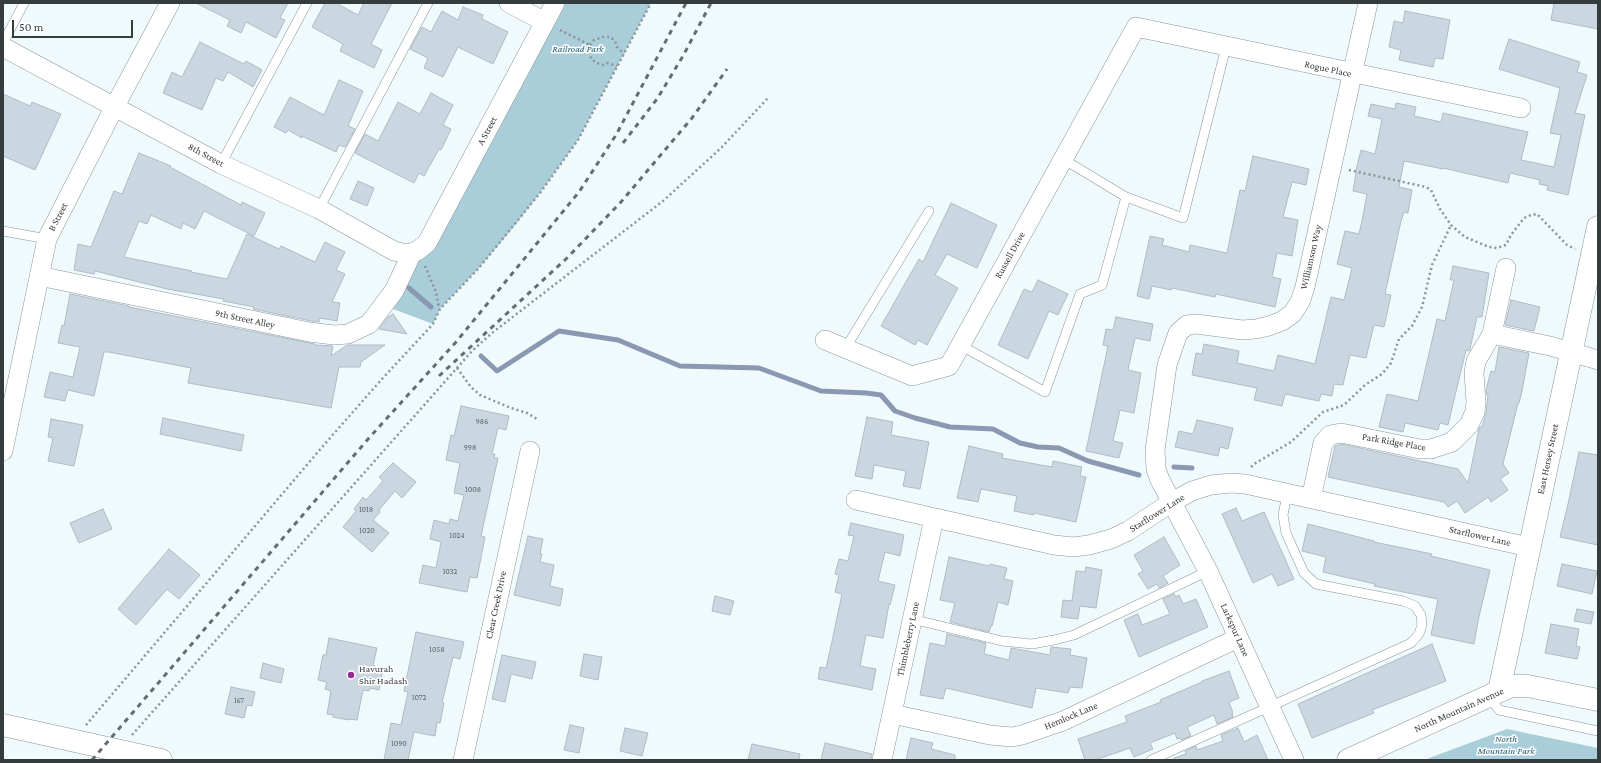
<!DOCTYPE html>
<style>
body{margin:0}
#map{position:relative;width:1601px;height:763px;overflow:hidden;background:#f0fafd;font-family:"Crimson Pro",serif}
canvas{display:block}
.frame{position:absolute;inset:0;border:4px solid #353c3e;pointer-events:none}
.scale{position:absolute;left:12px;top:20px;width:121px;height:18px;box-sizing:border-box;border:2px solid #353c3e;border-top:0;padding-left:5px;font-size:12px;line-height:14px;white-space:nowrap;color:#353c3e;-webkit-text-stroke:3px #fff;paint-order:stroke}
</style>
<div id="map">
<canvas width="1601" height="763"></canvas>
<div class="frame"></div>
<div class="scale">50 m</div>
</div>
<script>
const ctx = document.querySelector('canvas').getContext('2d');
ctx.lineJoin = 'round';
function fill(path, color) {
  ctx.fillStyle = color;
  ctx.fill(path, 'evenodd');
}
function toPath(rows) {
  const path = new Path2D();
  for (const r of rows) {
    path.moveTo(r[0], r[1]);
    for (let i = 2; i < r.length; i += 2) path.lineTo(r[i], r[i + 1]);
  }
  return path;
}
function trace(path, color, width, dash) {
  ctx.strokeStyle = color;
  ctx.lineWidth = width;
  ctx.lineCap = dash ? 'butt' : 'round';
  ctx.setLineDash(dash || []);
  ctx.stroke(path);
}
function label(font, color, halo, rows, align = 'center') {
  ctx.font = font + ' "Crimson Pro",serif';
  ctx.lineWidth = 3;
  ctx.setLineDash([]);
  ctx.textBaseline = 'middle';
  ctx.strokeStyle = halo;
  ctx.fillStyle = color;
  for (const [text, x, y, turn = 0] of rows) {
    ctx.save();
    ctx.translate(x, y);
    ctx.rotate((+turn || 0) * Math.PI / 180);
    ctx.textAlign = isNaN(turn) ? turn : align;
    if (halo) ctx.strokeText(text, 0, 0);
    ctx.fillText(text, 0, 0);
    ctx.restore();
  }
}
fill(toPath([
 [555,3,651,3,578,140,540,193,512,229,478,269,440,309,433,324,393,309],
 [1507,729,1598,748,1598,760,1424,760]
]), '#a9ced9');
trace(toPath([
 [409,288,431,307],
 [481,356,497,371,559,331,618,340,680,366,759,368,821,391,866,393,881,395,895,411,915,418,950,427,993,429,1020,443,1038,447,1059,448,1088,461,1139,475],
 [1174,467,1192,468]
]), '#8a98b2', 5);
const building = toPath([
 [196,3,288,3,280,18,285,20,276,38,246,22,241,33,227,26,230,20,196,3],
 [325,3,336,3,358,15,364,3,392,3,371,44,382,50,374,68,340,51,343,44,312,27,325,3],
 [1554,3,1598,3,1598,29,1551,20,1554,3],
 [463,7,483,15,482,19,508,32,493,64,458,47,443,77,424,68,428,58,410,49,422,27,431,32,442,11,458,20,463,7],
 [1405,11,1450,20,1443,59,1435,58,1433,67,1399,60,1401,50,1389,47,1394,21,1403,23,1405,11],
 [1509,39,1580,62,1577,72,1587,75,1575,113,1585,115,1568,195,1547,190,1548,186,1539,184,1540,180,1510,173,1508,183,1443,168,1443,169,1404,161,1399,187,1412,190,1408,213,1404,212,1401,221,1385,294,1391,295,1384,327,1374,325,1366,358,1350,355,1343,385,1334,384,1332,396,1321,394,1319,401,1285,394,1282,406,1254,400,1257,388,1192,375,1196,353,1202,354,1204,344,1239,351,1237,363,1274,371,1278,355,1315,364,1331,297,1344,300,1352,268,1337,264,1345,231,1359,234,1362,221,1367,194,1353,191,1357,166,1361,150,1375,154,1382,119,1368,116,1371,104,1395,109,1396,103,1416,107,1414,116,1441,122,1443,113,1528,132,1521,160,1554,167,1561,135,1550,133,1560,88,1499,69,1509,39],
 [200,42,244,64,246,61,262,70,253,87,228,72,223,81,216,78,202,110,163,93,172,72,182,77,200,42],
 [339,80,363,91,348,126,355,129,345,147,339,145,336,152,302,136,302,138,288,130,286,133,274,127,290,97,324,115,339,80],
 [431,93,453,105,443,125,451,129,441,150,439,149,424,176,419,173,414,183,355,153,365,134,378,141,398,102,420,114,431,93],
 [3,94,30,106,32,102,61,114,35,170,3,156,3,94],
 [139,153,171,166,170,167,241,205,242,202,265,213,254,236,204,211,195,229,183,223,181,229,151,215,147,224,139,221,124,257,192,271,191,272,227,279,247,234,279,249,281,246,315,262,325,242,345,252,336,270,345,274,332,302,340,303,337,321,320,318,319,322,311,321,253,309,254,307,223,301,224,299,167,289,95,271,94,274,74,270,78,244,91,247,114,191,122,194,139,153],
 [1253,156,1309,169,1306,185,1292,182,1283,217,1298,220,1292,256,1277,253,1272,277,1281,279,1275,307,1216,294,1215,297,1172,288,1171,290,1152,286,1149,299,1137,296,1150,236,1164,239,1162,245,1189,252,1190,245,1227,253,1240,190,1245,191,1253,156],
 [358,181,374,188,367,206,350,199,358,181],
 [951,203,997,225,977,268,947,254,935,275,958,288,927,345,918,340,915,345,881,326,919,259,923,262,951,203],
 [1453,266,1489,273,1482,317,1477,317,1470,349,1469,351,1466,350,1448,425,1440,423,1438,430,1405,423,1403,432,1379,427,1387,394,1418,401,1437,319,1445,321,1454,280,1450,280,1453,266],
 [1038,280,1068,294,1058,315,1049,311,1028,359,998,345,1024,289,1032,292,1038,280],
 [70,294,129,306,129,307,315,344,315,345,333,346,331,356,347,345,385,345,361,362,360,367,339,367,331,408,188,383,191,368,109,352,104,352,94,396,68,390,65,401,44,397,50,372,73,377,80,347,58,343,62,325,64,326,70,294],
 [1511,300,1540,307,1534,331,1505,325,1511,300],
 [393,314,407,334,379,329,388,317,393,314],
 [1116,317,1153,324,1150,341,1135,338,1128,370,1141,373,1134,413,1120,410,1113,441,1123,443,1119,458,1086,451,1108,346,1103,345,1106,329,1113,330,1116,317],
 [1499,347,1529,353,1522,391,1519,403,1518,403,1503,464,1509,473,1500,479,1508,490,1491,502,1488,497,1465,513,1457,501,1448,507,1444,502,1328,477,1335,446,1341,444,1458,469,1468,483,1479,429,1480,427,1482,427,1486,413,1488,396,1487,395,1486,390,1491,371,1495,372,1499,347],
 [461,406,509,416,506,430,498,428,492,454,495,454,494,458,498,458,481,536,485,537,477,578,470,577,467,592,419,583,423,565,436,568,441,542,430,539,434,520,449,524,450,519,458,521,464,495,454,493,460,463,446,460,451,435,454,436,461,406],
 [867,417,893,422,891,435,929,442,920,489,903,486,906,471,874,465,872,479,855,476,867,417],
 [163,418,244,435,241,451,160,434,163,418],
 [51,419,83,425,74,466,48,461,53,438,48,437,51,419],
 [1197,420,1233,428,1228,449,1220,447,1218,456,1175,447,1179,431,1193,434,1197,420],
 [969,446,1003,454,1002,458,1052,467,1053,461,1082,467,1080,476,1086,477,1076,522,1034,513,1034,515,1014,511,1017,496,981,489,978,502,957,498,969,446],
 [1579,452,1598,455,1598,545,1560,537,1568,504,1579,452],
 [393,463,416,482,402,498,395,491,379,510,380,512,373,520,389,533,372,552,343,527,356,511,354,509,363,497,366,500,383,481,379,477,393,463],
 [1236,508,1242,521,1264,512,1294,579,1278,586,1272,574,1253,583,1222,514,1236,508],
 [103,509,112,529,79,543,70,523,103,509],
 [851,523,904,535,900,556,885,552,878,581,895,585,890,605,889,604,883,638,866,635,860,666,876,669,872,690,818,679,820,667,826,668,831,646,842,594,835,592,839,575,835,574,839,559,848,561,854,536,848,535,851,523],
 [1308,524,1374,541,1374,542,1432,554,1431,556,1490,570,1478,621,1474,644,1431,635,1438,599,1374,586,1375,584,1323,572,1326,557,1302,551,1308,524],
 [528,536,543,539,540,554,542,554,540,562,554,565,550,586,563,589,560,606,514,595,528,536],
 [1164,537,1180,565,1163,576,1168,583,1159,588,1157,584,1148,589,1138,574,1143,571,1134,555,1164,537],
 [169,549,200,575,179,599,167,589,136,625,118,609,169,549],
 [949,557,989,566,990,564,1007,568,1004,579,1013,581,1008,605,998,602,992,626,991,626,989,632,950,622,955,603,940,600,949,557],
 [1562,564,1597,571,1592,594,1557,586,1562,564],
 [1086,567,1102,570,1096,608,1080,606,1078,619,1061,617,1063,600,1072,601,1076,571,1085,572,1086,567],
 [1174,594,1176,597,1179,595,1183,604,1196,599,1208,627,1139,657,1124,620,1138,614,1142,625,1170,614,1163,599,1174,594],
 [715,596,734,601,730,615,712,611,715,596],
 [1577,609,1594,612,1591,624,1574,621,1577,609],
 [1551,624,1579,629,1576,646,1580,647,1577,659,1545,653,1551,624],
 [416,632,464,642,460,659,453,657,442,703,444,703,440,723,437,722,435,736,414,732,408,760,384,760,391,723,401,725,408,692,404,691,416,632],
 [947,634,986,643,984,654,1009,660,1011,648,1050,655,1051,647,1071,649,1070,655,1087,658,1082,688,1070,687,1068,693,1036,688,1032,708,946,688,943,699,920,695,930,643,945,646,947,634],
 [329,638,377,648,373,665,375,666,374,668,383,670,379,690,370,688,369,691,363,690,357,720,348,719,348,720,333,717,333,715,327,714,331,691,325,689,327,682,318,680,323,655,326,655,329,638],
 [1432,644,1446,681,1372,710,1374,713,1312,738,1298,704,1432,644],
 [584,654,602,657,598,680,580,676,584,654],
 [502,655,536,662,532,679,511,674,505,702,492,699,502,655],
 [263,663,284,669,281,683,260,678,263,663],
 [1229,671,1239,698,1229,702,1233,713,1232,714,1233,717,1217,724,1214,715,1187,727,1191,736,1181,740,1180,738,1177,739,1175,733,1150,743,1153,749,1134,757,1130,748,1095,760,1085,760,1078,739,1127,722,1125,716,1161,702,1160,700,1202,682,1202,681,1229,671],
 [231,687,255,692,252,706,247,705,244,718,225,714,231,687],
 [570,725,584,728,579,753,564,750,570,725],
 [625,728,648,733,642,756,620,751,625,728],
 [1238,728,1244,742,1257,735,1268,760,1174,760,1174,758,1186,754,1185,751,1196,746,1197,750,1223,741,1221,735,1238,728],
 [911,738,933,743,931,749,955,755,955,760,906,760,911,738],
 [825,743,872,754,871,760,821,760,825,743],
 [752,744,800,754,799,760,748,760,752,744]
]);
fill(building, '#cad7e1');
trace(building, '#aebbc5', 1);
const service = toPath([
 [3,43,24,3],
 [1063,159,1126,197],
 [221,164,307,3],
 [319,209,428,3],
 [3,231,47,239],
 [960,345,1045,392,1080,294,1102,285,1126,197,1183,218,1226,47],
 [845,349,929,211],
 [912,619,1002,641,1032,644,1054,640,1074,635,1208,571],
 [1488,696,1499,710,1598,731],
 [1151,760,1411,643,1419,634,1422,625,1421,615,1415,606,1403,601,1316,584,1304,573,1286,533,1283,515,1287,494]
]);
const minor = toPath([
 [509,3,545,22],
 [3,47,221,164,319,209,394,251,407,254,417,251,427,243,555,3],
 [39,276,309,332,334,335,348,334,369,324,394,291,412,253],
 [1492,334,1550,346,1598,360],
 [825,340,912,376,949,366,1136,27,1521,108],
 [3,451,47,239,115,106,170,3],
 [1311,499,1323,443,1330,435,1341,433,1420,449,1431,449,1452,442,1469,425,1475,412,1476,402,1474,373,1476,361,1492,334,1506,268],
 [856,500,1054,545,1073,547,1089,545,1111,539,1128,531,1172,502,1192,491,1211,485,1231,483,1245,484,1529,547],
 [892,714,990,735,1012,737,1022,735,1063,721,1238,638],
 [463,760,530,451],
 [882,760,934,518],
 [1294,760,1208,571,1160,480,1156,469,1155,450,1167,365,1178,333,1187,325,1196,324,1242,330,1256,329,1269,326,1282,321,1292,314,1300,302,1305,287,1368,3]
]);
const tertiary = toPath([
 [1499,691,1598,227],
 [3,725,161,760],
 [1348,760,1511,686,1528,686,1598,700]
]);
trace(service, '#86969b', 10);
trace(minor, '#86969b', 20);
trace(tertiary, '#86969b', 23);
trace(toPath([
 [560,30,590,45,591,59,597,63,603,65,608,63,617,66],
 [590,45,594,40,603,37,610,37,615,41,617,47,624,54],
 [1349,170,1426,187,1431,190,1440,209,1451,225,1465,237,1489,247,1497,248,1506,245,1511,235,1524,218,1531,215,1537,214,1567,245,1575,249],
 [425,266,436,292,439,308],
 [457,368,471,387,480,395,511,408,527,413,537,419],
 [1251,467,1254,464,1291,442,1323,412,1344,405,1365,385,1382,374,1391,363,1399,339,1412,326,1422,307,1432,265,1451,225],
 [86,725,323,446,382,379,433,324,440,309,478,269,540,193,578,140,651,3],
 [132,735,472,351,492,333,663,201,721,148,768,98]
]), '#8b9396', 2.5, [2, 3]);
trace(service, '#fff', 9);
trace(minor, '#fff', 19);
trace(tertiary, '#fff', 22);
trace(toPath([
 [623,143,657,99,683,56,711,3],
 [439,376,567,258,621,202,692,118,727,69],
 [92,760,369,438,456,342,579,192,616,135,686,3]
]), '#666d70', 3, [5, 5]);
for (const [x, y, r, color] of [
 [351,675,4,"#992e90"]
]) {
  const dot = new Path2D();
  dot.arc(x, y, r, 0, 2 * Math.PI);
  ctx.fillStyle = color;
  ctx.fill(dot);
  trace(dot, '#fff', 1.5);
}
label('8px', '#5a6367', null, [
 ["986",482,422],
 ["998",470,448],
 ["1008",473,490],
 ["1018",366,510],
 ["1020",367,531],
 ["1024",457,536],
 ["1032",450,572],
 ["1058",437,650],
 ["1072",419,698],
 ["167",239,701],
 ["1090",399,744]
]);
label('italic 10px', '#226070', '#fff', [
 ["Railroad Park",578,49],
 ["North",1506,739],
 ["Mountain Park",1506,751]
]);
label('10px', '#353c3e', '#fff', [
 ["Rogue Place",1328,69,12],
 ["A Street",487,131,-62],
 ["8th Street",206,155,28],
 ["B Street",58,217,-63],
 ["Russell Drive",1010,255,-61],
 ["Williamson Way",1311,257,-77],
 ["9th Street Alley",245,319,12],
 ["Park Ridge Place",1394,442,10],
 ["East Hersey Street",1548,459,-78],
 ["Starflower Lane",1157,513,-32],
 ["Starflower Lane",1480,536,13],
 ["Clear Creek Drive",496,605,-78],
 ["Larkspur Lane",1235,630,66],
 ["Thimbleberry Lane",908,639,-78],
 ["North Mountain Avenue",1459,710,-24],
 ["Hemlock Lane",1071,716,-23]
]);
label('10px', '#353c3e', '#fff', [
 ["Havurah",359,669],
 ["Shir Hadash",359,681]
], 'left');
</script>
